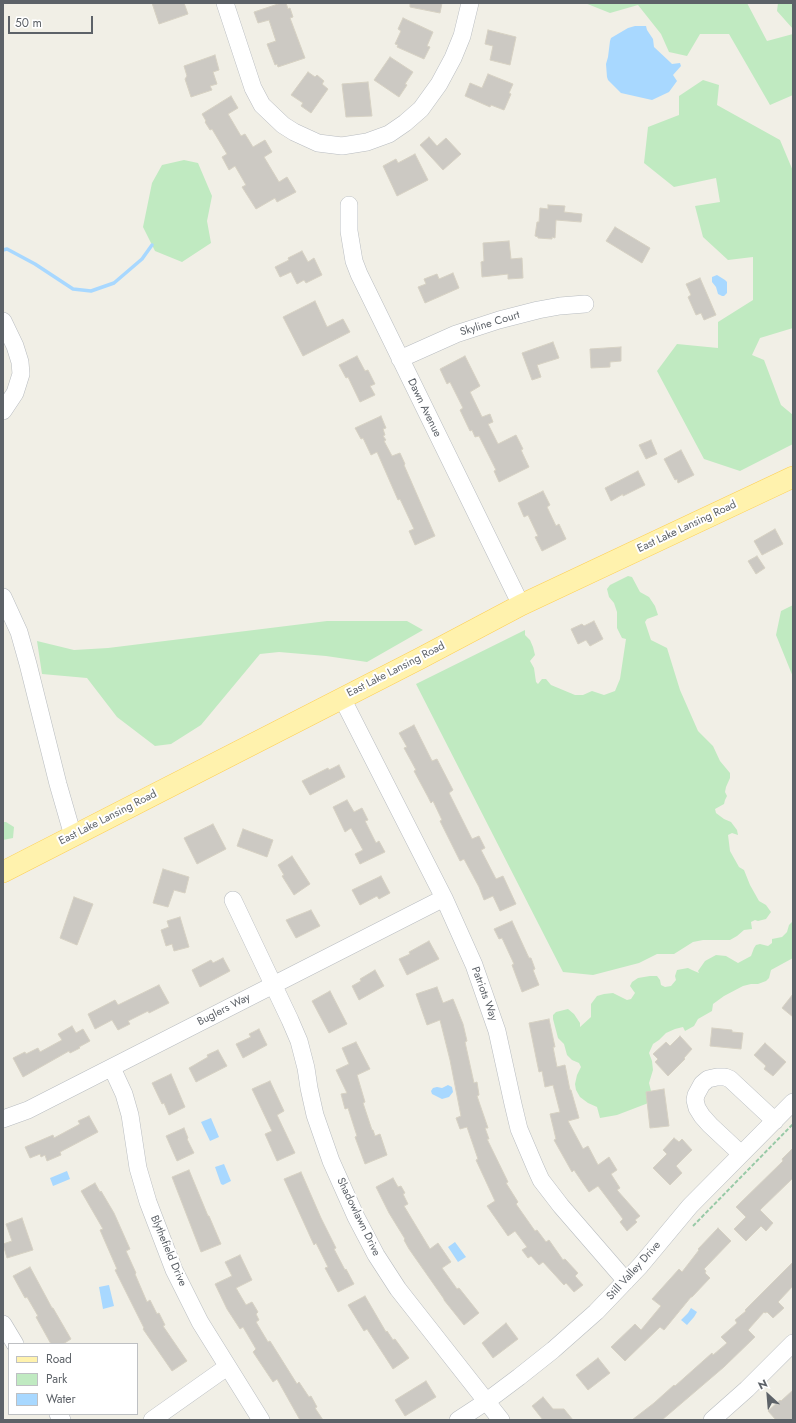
<!DOCTYPE html>
<style>
body{margin:0}
#map{position:relative;width:796px;height:1423px;overflow:hidden;background:#f1efe6;font-family:Jost,sans-serif}
canvas{display:block}
.frame{position:absolute;inset:0;border:4px solid #5d6268;pointer-events:none}
.legend{position:absolute;left:8px;top:1343px;width:130px;height:72px;box-sizing:border-box;background:#fff;border:1px solid #bec0c3;margin:0;padding:5px 7px;list-style:none;font-size:12px;color:#5d6268}
.legend li{display:flex;align-items:center;gap:8px;height:20px}
.legend b{width:20px;border:1px solid #bec0c3}
.north{position:absolute;left:748px;top:1375px;width:40px;height:40px;-webkit-text-stroke:3px #fff;paint-order:stroke;rotate:334deg;font-size:11px;font-weight:700;line-height:16px;text-align:center;color:#5d6268}
.north::after{content:'';display:block;margin:auto;width:14px;height:18px;background:#5d6268;clip-path:polygon(50% 0,100% 100%,50% 72%,0 100%)}
.scale{position:absolute;left:8px;top:16px;width:85px;height:18px;box-sizing:border-box;border:2px solid #5d6268;border-top:0;padding-left:5px;font-size:12px;line-height:14px;white-space:nowrap;color:#5d6268;-webkit-text-stroke:3px #fff;paint-order:stroke}
</style>
<div id="map">
<canvas width="796" height="1423"></canvas>
<div class="frame"></div>
<ul class="legend">
<li><b style="height:5px;background:#fff2ad"></b>Road</li>
<li><b style="height:11px;background:#c0eac1"></b>Park</li>
<li><b style="height:11px;background:#a8d8ff"></b>Water</li>
</ul>
<div class="north">N</div>
<div class="scale">50 m</div>
</div>
<script>
const ctx = document.querySelector('canvas').getContext('2d');
ctx.lineJoin = 'round';
function fill(path, color) {
  ctx.fillStyle = color;
  ctx.fill(path, 'evenodd');
}
function toPath(rows) {
  const path = new Path2D();
  for (const r of rows) {
    path.moveTo(r[0], r[1]);
    for (let i = 2; i < r.length; i += 2) path.lineTo(r[i], r[i + 1]);
  }
  return path;
}
function trace(path, color, width, dash) {
  ctx.strokeStyle = color;
  ctx.lineWidth = width;
  ctx.lineCap = dash ? 'butt' : 'round';
  ctx.setLineDash(dash || []);
  ctx.stroke(path);
}
function label(font, color, halo, rows, align = 'center') {
  ctx.font = font + ' Jost,sans-serif';
  ctx.lineWidth = 4;
  ctx.setLineDash([]);
  ctx.textBaseline = 'middle';
  ctx.strokeStyle = halo;
  ctx.fillStyle = color;
  for (const [text, x, y, turn = 0] of rows) {
    ctx.save();
    ctx.translate(x, y);
    ctx.rotate((+turn || 0) * Math.PI / 180);
    ctx.textAlign = isNaN(turn) ? turn : align;
    if (halo) ctx.strokeText(text, 0, 0);
    ctx.fillText(text, 0, 0);
    ctx.restore();
  }
}
fill(toPath([
 [585,3,747,3,767,41,793,34,793,95,770,105,729,34,700,34,687,56,669,52,661,34,638,5,610,13],
 [778,3,793,3,793,29,777,11],
 [703,80,719,85,717,105,780,140,793,171,793,328,760,338,752,355,764,360,781,405,793,415,793,444,740,471,704,459,657,371,677,344,718,348,718,322,753,300,753,257,728,260,703,237,695,206,720,202,716,178,674,187,644,163,648,127,679,115,679,96],
 [184,160,198,163,212,196,207,221,211,243,182,262,155,251,143,227,152,183,162,165],
 [628,576,632,577,640,592,649,597,655,606,658,615,647,619,645,622,651,640,667,648,680,690,698,731,713,746,720,761,730,773,730,778,726,787,725,792,727,796,725,800,724,804,715,809,716,813,724,819,731,822,737,830,738,835,732,833,728,835,730,851,739,867,744,870,750,885,759,901,766,905,771,912,766,919,758,921,755,920,751,922,752,929,744,930,737,936,730,940,703,940,693,942,674,954,657,954,639,963,593,975,563,972,416,684,525,630,525,635,530,640,533,647,535,655,530,661,534,668,536,682,538,684,542,679,546,679,551,685,575,695,583,695,592,691,604,695,615,691,620,679,626,639,622,638,617,628,617,612,614,603,609,597,607,589,610,585],
 [793,605,793,677,776,635,781,611],
 [327,621,407,621,423,630,367,662,326,656,279,652,260,654,201,725,171,744,155,746,117,717,87,678,42,674,37,641,74,650,108,648],
 [3,822,6,822,14,827,13,838,3,840],
 [793,921,793,958,771,970,769,978,766,981,758,984,751,984,743,986,724,996,713,1004,712,1011,698,1019,694,1026,685,1031,683,1027,675,1029,666,1033,659,1040,653,1044,649,1053,652,1061,653,1070,649,1083,651,1091,651,1102,617,1115,600,1118,597,1107,588,1103,580,1097,576,1090,575,1084,577,1075,581,1067,579,1063,572,1060,567,1055,564,1044,558,1038,553,1019,553,1015,556,1012,568,1009,574,1014,580,1023,580,1027,591,1017,591,1004,597,996,604,994,613,993,627,1000,631,999,635,993,630,986,632,982,638,978,650,976,657,976,660,980,661,985,665,987,671,986,676,980,675,976,677,970,688,968,692,970,699,973,698,971,705,961,716,955,726,956,738,963,751,956,754,948,756,945,760,944,768,946,772,943,772,939,782,937,787,932,789,925]
]), '#c0eac1');
fill(toPath([
 [635,26,646,26,647,30,653,39,654,47,670,62,672,64,680,63,681,66,673,75,677,81,669,92,652,100,621,93,608,80,607,77,606,64,608,57,610,41,611,38,628,28],
 [717,275,725,280,727,282,727,293,724,296,722,296,718,294,716,287,712,282,712,277],
 [448,1085,452,1087,453,1092,449,1097,442,1099,432,1094,431,1091,433,1088,437,1087,442,1088],
 [211,1118,219,1137,210,1141,201,1122],
 [224,1164,231,1181,223,1185,221,1184,215,1167],
 [67,1171,70,1179,53,1186,50,1178],
 [455,1242,466,1257,458,1262,448,1247],
 [109,1285,114,1306,103,1309,99,1287],
 [691,1308,697,1312,694,1317,687,1325,681,1320,688,1313]
]), '#a8d8ff');
trace(toPath([
 [3,250,7,249,35,264,73,289,91,291,114,283,142,259,152,245]
]), '#a8d8ff', 3.5);
const building = toPath([
 [152,3,184,3,188,14,159,24,152,3],
 [281,3,286,3,288,9,290,8,293,17,290,18,305,58,278,67,277,64,275,65,267,44,276,41,269,20,258,23,254,12,281,3],
 [410,3,442,3,440,13,410,7,410,3],
 [403,18,433,32,427,46,430,47,424,59,397,47,398,45,395,44,401,31,398,29,403,18],
 [488,30,516,37,510,65,490,60,493,46,485,44,488,30],
 [215,55,219,70,213,72,217,84,210,86,212,90,191,97,185,79,187,76,184,66,215,55],
 [390,57,413,72,405,84,407,85,399,97,374,80,390,57],
 [308,72,315,77,317,75,324,81,322,84,328,89,311,113,301,106,303,103,291,95,308,72],
 [488,74,513,84,509,93,511,94,504,110,491,105,490,107,465,96,470,83,482,88,488,74],
 [368,82,372,116,346,117,342,84,368,82],
 [231,96,238,108,228,114,241,136,245,134,253,147,265,140,272,152,264,157,279,182,287,177,296,192,277,202,275,198,256,209,242,187,246,185,235,166,229,170,222,157,227,154,212,129,210,130,205,122,206,121,202,114,231,96],
 [429,137,437,146,446,138,461,154,443,170,420,145,429,137],
 [415,154,428,180,397,196,383,166,396,159,398,163,415,154],
 [548,205,565,206,564,212,582,214,581,222,556,220,555,238,552,237,552,239,538,238,538,237,535,236,537,222,539,222,540,208,548,209,548,205],
 [615,227,650,248,642,263,606,241,615,227],
 [509,241,511,259,522,258,523,278,508,279,508,274,482,277,481,262,484,261,483,243,509,241],
 [302,251,308,262,314,258,322,275,306,283,304,280,297,284,291,272,280,277,275,267,289,260,288,258,302,251],
 [453,273,459,288,425,303,418,287,426,284,424,279,437,274,439,279,453,273],
 [700,278,716,315,704,320,701,313,696,315,688,297,691,295,686,284,700,278],
 [315,301,327,327,343,319,350,332,303,356,283,317,315,301],
 [553,342,559,358,537,365,541,377,532,380,522,353,553,342],
 [621,347,621,361,610,362,610,367,591,368,590,349,621,347],
 [357,356,365,371,368,370,375,384,370,386,375,395,360,402,348,377,346,378,339,365,357,356],
 [465,356,480,386,470,392,482,417,490,414,493,422,488,424,498,444,516,435,523,449,521,450,529,467,499,482,494,471,496,470,479,436,475,437,472,430,470,431,460,410,463,408,450,382,447,384,440,369,465,356],
 [381,416,386,428,383,429,385,435,383,436,386,440,384,441,392,456,400,453,405,464,404,465,435,536,415,545,409,531,414,529,400,499,398,500,377,452,371,455,363,438,361,439,355,428,381,416],
 [651,440,657,454,646,459,639,445,651,440],
 [681,450,694,475,678,483,677,479,675,480,664,459,681,450],
 [638,471,645,485,623,496,623,494,611,501,605,488,638,471],
 [543,491,550,505,547,507,556,526,559,524,566,539,542,551,535,537,538,536,528,515,524,517,518,503,543,491],
 [775,529,783,544,762,555,754,541,775,529],
 [757,556,765,568,756,574,748,561,757,556],
 [594,621,603,639,590,646,586,640,578,644,571,629,582,624,584,626,594,621],
 [414,725,432,761,437,759,453,790,449,793,472,839,479,836,485,848,481,850,496,879,503,876,516,904,500,911,493,896,484,900,479,887,464,859,460,861,440,821,442,820,433,801,431,803,428,797,414,771,416,770,404,748,407,747,399,733,414,725],
 [339,765,345,777,310,795,302,781,328,768,329,770,339,765],
 [347,800,354,812,362,808,368,820,365,821,376,843,379,841,385,852,360,864,355,854,363,850,351,828,345,832,333,807,347,800],
 [213,824,226,849,197,864,184,838,213,824],
 [243,829,273,840,267,857,237,846,243,829],
 [292,856,310,884,294,895,282,876,284,875,278,865,292,856],
 [163,869,189,877,185,893,174,890,168,907,153,903,163,869],
 [381,876,390,893,379,899,377,896,360,905,352,890,381,876],
 [74,897,93,904,77,945,60,938,74,897],
 [311,910,320,926,296,938,286,920,311,910],
 [180,917,189,947,174,951,172,944,166,946,161,930,169,927,167,921,180,917],
 [512,921,529,958,531,958,535,969,533,970,539,985,522,992,512,965,514,964,502,938,499,939,494,929,512,921],
 [429,941,439,959,407,975,399,959,410,954,409,952,429,941],
 [223,958,230,971,200,987,192,970,211,960,213,963,223,958],
 [375,970,384,986,359,1000,352,986,361,981,360,979,375,970],
 [159,985,169,1003,149,1013,148,1011,128,1021,130,1024,118,1030,112,1020,95,1029,88,1014,115,1000,118,1005,159,985],
 [437,987,443,1003,453,999,463,1024,467,1041,465,1042,474,1083,477,1082,479,1095,477,1096,488,1128,485,1128,489,1139,487,1139,508,1182,506,1183,518,1202,516,1204,535,1231,537,1230,546,1242,549,1240,563,1260,565,1259,578,1273,575,1276,583,1285,574,1292,566,1283,564,1285,543,1262,539,1265,531,1256,528,1258,522,1250,527,1247,515,1231,508,1236,487,1206,495,1201,476,1160,478,1159,467,1127,460,1129,456,1118,461,1116,450,1060,440,1020,427,1025,416,994,437,987],
 [330,991,347,1024,329,1033,312,1001,330,991],
 [793,994,793,1017,782,1008,793,994],
 [549,1019,555,1047,553,1047,557,1067,565,1065,570,1090,571,1090,579,1118,568,1121,583,1149,588,1146,598,1165,609,1157,617,1170,611,1174,620,1188,617,1190,640,1216,635,1220,637,1222,627,1231,620,1222,623,1219,598,1186,589,1192,574,1170,572,1172,554,1140,556,1139,550,1114,560,1112,553,1085,545,1087,542,1071,539,1072,529,1023,549,1019],
 [72,1026,76,1033,83,1029,90,1041,79,1047,80,1048,70,1053,69,1051,23,1077,13,1058,25,1052,26,1054,38,1048,40,1052,62,1040,58,1034,72,1026],
 [712,1028,732,1030,732,1032,743,1033,741,1049,710,1046,712,1028],
 [259,1029,267,1045,243,1058,236,1044,251,1037,249,1034,259,1029],
 [680,1036,692,1049,684,1058,685,1059,668,1076,655,1062,658,1059,653,1054,666,1042,670,1046,680,1036],
 [356,1042,370,1069,357,1075,365,1102,363,1103,372,1130,373,1130,375,1136,380,1134,387,1155,365,1164,355,1137,357,1136,348,1108,345,1109,341,1094,347,1093,336,1070,349,1064,342,1048,356,1042],
 [765,1043,786,1062,773,1076,764,1069,766,1066,754,1055,765,1043],
 [218,1050,227,1066,196,1082,189,1068,208,1057,207,1055,218,1050],
 [171,1074,185,1107,169,1115,164,1103,162,1104,152,1083,171,1074],
 [270,1081,284,1111,277,1115,295,1153,277,1161,265,1134,272,1131,252,1089,270,1081],
 [664,1089,669,1126,650,1128,646,1092,664,1089],
 [89,1116,98,1132,60,1152,61,1155,47,1161,45,1155,41,1157,40,1154,30,1158,25,1147,53,1135,54,1138,80,1124,78,1121,89,1116],
 [184,1128,188,1138,187,1139,194,1153,177,1161,166,1136,184,1128],
 [674,1138,679,1142,682,1139,692,1150,676,1166,682,1173,670,1185,653,1168,667,1154,663,1150,674,1138],
 [793,1148,793,1178,760,1210,773,1223,766,1231,761,1226,746,1241,734,1229,746,1217,736,1207,783,1161,782,1159,793,1148],
 [189,1170,208,1216,209,1216,221,1244,201,1252,172,1177,189,1170],
 [301,1172,321,1218,336,1248,334,1249,345,1270,346,1269,354,1284,338,1292,325,1268,328,1267,316,1243,314,1245,284,1179,301,1172],
 [393,1178,398,1187,401,1186,405,1193,403,1194,408,1204,404,1206,430,1249,438,1243,451,1262,442,1268,457,1289,459,1288,479,1313,464,1325,444,1300,444,1299,409,1249,404,1240,405,1239,389,1213,376,1187,393,1178],
 [95,1183,100,1192,101,1191,114,1213,130,1249,126,1251,136,1273,135,1274,147,1302,150,1300,157,1314,159,1313,165,1325,163,1326,187,1361,172,1371,143,1329,144,1328,115,1270,117,1269,100,1230,103,1229,81,1191,95,1183],
 [22,1218,33,1250,7,1258,3,1244,12,1241,6,1224,22,1218],
 [718,1228,731,1241,704,1269,706,1271,705,1273,710,1278,692,1297,691,1297,664,1330,660,1327,625,1361,611,1347,635,1324,641,1330,661,1306,652,1299,679,1269,682,1272,699,1250,698,1249,718,1228],
 [240,1255,252,1280,236,1288,246,1305,252,1302,258,1312,256,1314,259,1320,256,1322,268,1342,270,1341,297,1384,299,1382,309,1397,311,1396,317,1407,315,1408,323,1420,300,1420,277,1379,273,1382,253,1352,256,1349,243,1327,240,1329,227,1309,215,1284,232,1276,225,1262,240,1255],
 [793,1262,793,1286,778,1302,784,1308,773,1318,767,1312,765,1313,764,1312,748,1330,755,1337,724,1367,662,1420,632,1420,654,1403,674,1385,675,1386,712,1353,713,1355,727,1343,721,1337,737,1323,735,1320,746,1311,745,1310,793,1262],
 [30,1267,52,1308,53,1308,71,1339,63,1344,51,1344,36,1317,38,1316,27,1297,25,1298,13,1276,30,1267],
 [365,1296,386,1332,387,1331,393,1340,395,1339,409,1358,393,1369,367,1329,364,1331,348,1305,365,1296],
 [506,1323,518,1339,493,1358,482,1343,506,1323],
 [598,1358,610,1373,588,1390,576,1375,598,1358],
 [426,1381,436,1397,405,1416,395,1400,426,1381],
 [793,1390,793,1420,776,1420,768,1411,780,1400,781,1401,793,1390],
 [543,1397,553,1409,564,1409,573,1420,543,1420,532,1406,543,1397]
]);
fill(building, '#ccc9c3');
trace(building, '#d6d1c3', 1);
const minor = toPath([
 [225,3,253,88,262,105,283,125,294,132,318,143,342,146,367,142,389,134,405,123,421,109,439,84,453,58,462,36,470,3],
 [349,205,349,231,354,261,359,274,521,605],
 [3,321,15,346,20,362,21,374,15,393,3,411],
 [400,359,456,334,499,320,538,310,560,306,585,304],
 [3,597,19,632,28,664,58,784,73,836],
 [342,698,444,898,474,965,497,1031,513,1104,519,1129,536,1169,541,1180,561,1206,626,1281],
 [233,900,290,1020,299,1041,306,1068,309,1088,315,1115,331,1161,356,1217,376,1255,398,1289,501,1420],
 [112,1068,124,1094,130,1115,138,1168,148,1202,174,1270,200,1322,261,1420],
 [3,1119,28,1110,444,898],
 [741,1154,710,1125,702,1116,697,1108,695,1100,696,1095,702,1084,708,1079,717,1077,725,1077,730,1079,775,1121],
 [3,1324,15,1344],
 [58,1414,62,1420],
 [152,1420,227,1367],
 [458,1420,487,1401,519,1377,553,1350,596,1312,640,1266,690,1206,793,1102],
 [712,1420,747,1389,793,1343]
]);
const major = toPath([
 [3,872,419,659,521,605,793,477]
]);
trace(minor, '#b8bcc0', 18);
trace(major, '#fecf52', 22);
trace(toPath([
 [693,1226,793,1124]
]), '#97c9a6', 2, [4, 2]);
trace(minor, '#fff', 17);
trace(major, '#fff2ad', 21);
label('11px', '#5d6268', '#fff', [
 ["Skyline Court",490,324,-17],
 ["Dawn Avenue",424,408,64],
 ["East Lake Lansing Road",687,527,-25],
 ["East Lake Lansing Road",396,670,-27],
 ["East Lake Lansing Road",108,818,-27],
 ["Patriots Way",484,994,70],
 ["Buglers Way",224,1010,-27],
 ["Shadowlawn Drive",358,1217,64],
 ["Blythefield Drive",168,1251,67],
 ["Still Valley Drive",634,1271,-48]
]);
</script>
